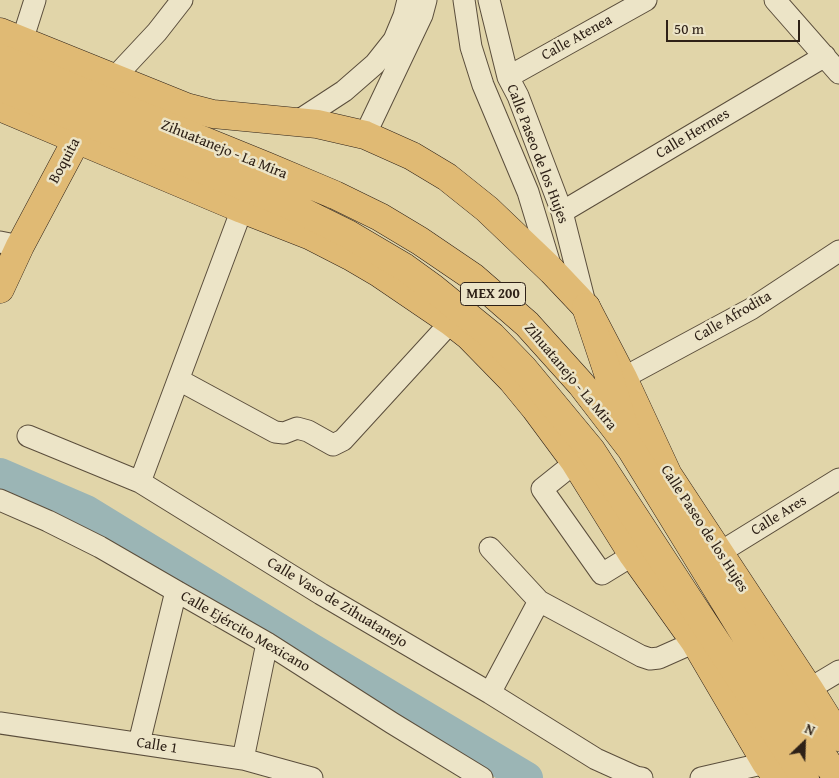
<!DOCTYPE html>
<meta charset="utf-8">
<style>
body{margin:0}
#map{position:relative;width:839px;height:778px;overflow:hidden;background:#e1d5a9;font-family:"Gentium Book Plus",serif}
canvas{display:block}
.north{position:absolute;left:779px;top:718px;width:50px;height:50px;-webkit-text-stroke:4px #ece4c7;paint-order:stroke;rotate:24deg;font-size:14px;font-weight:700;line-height:20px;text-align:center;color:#2e2117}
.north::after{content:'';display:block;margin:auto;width:18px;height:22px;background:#2e2117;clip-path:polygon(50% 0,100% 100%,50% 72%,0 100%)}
.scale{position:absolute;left:666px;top:20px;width:134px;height:22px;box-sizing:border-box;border:2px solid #2e2117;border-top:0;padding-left:6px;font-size:15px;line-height:18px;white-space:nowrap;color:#2e2117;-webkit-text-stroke:4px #ece4c7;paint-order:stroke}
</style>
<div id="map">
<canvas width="839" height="778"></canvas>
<div class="north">N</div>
<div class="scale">50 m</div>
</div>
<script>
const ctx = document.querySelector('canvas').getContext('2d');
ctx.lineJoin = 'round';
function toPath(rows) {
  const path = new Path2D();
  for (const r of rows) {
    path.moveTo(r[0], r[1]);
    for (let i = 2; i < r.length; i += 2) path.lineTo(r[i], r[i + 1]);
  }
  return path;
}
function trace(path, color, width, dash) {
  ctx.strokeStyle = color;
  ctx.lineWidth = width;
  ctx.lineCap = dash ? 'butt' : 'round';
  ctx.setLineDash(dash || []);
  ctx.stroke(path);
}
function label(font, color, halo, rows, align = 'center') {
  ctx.font = font + ' "Gentium Book Plus",serif';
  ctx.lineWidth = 5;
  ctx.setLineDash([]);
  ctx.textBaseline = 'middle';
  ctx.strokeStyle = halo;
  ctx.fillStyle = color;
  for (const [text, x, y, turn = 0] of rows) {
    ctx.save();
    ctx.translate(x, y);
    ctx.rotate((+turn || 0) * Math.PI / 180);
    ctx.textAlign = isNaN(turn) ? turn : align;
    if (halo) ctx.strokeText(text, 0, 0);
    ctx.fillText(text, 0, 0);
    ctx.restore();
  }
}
trace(toPath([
 [0,474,86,511,311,649,527,778]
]), '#9bb5b5', 32);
const minor = toPath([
 [464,0,471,47,483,85,528,192,552,271],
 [489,0,508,77,518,96,562,212,586,307],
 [775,0,839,73],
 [22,41,35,0],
 [508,77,646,0],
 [114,78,157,32,182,0],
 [298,121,344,91,375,64,394,40,404,16,408,0],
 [365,135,422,15,426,0],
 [562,212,825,56],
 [0,242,20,246],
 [623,378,751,309,839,251],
 [179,380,275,432,284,433,297,428,308,431,333,445,343,440,451,322],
 [28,436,140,482,321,594,490,693,596,759,636,777,642,778],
 [587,453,542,489,602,574,633,555],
 [140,482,242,209],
 [0,500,48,521,100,547,176,591,267,643,392,723,482,778],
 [490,548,539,601,641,656,650,659,659,658,695,642],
 [719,553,839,479],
 [809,689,839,671],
 [490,693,539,601],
 [0,723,243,759,312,778],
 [139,743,176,591],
 [243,759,267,643],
 [701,778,766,763]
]);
const major = toPath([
 [0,32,186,107,213,114,317,124,365,135,412,156,447,177,487,209,552,271,586,307,623,378,668,475,809,689,839,737],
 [0,107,242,209,311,236,350,256,379,273,451,322,469,336,512,380,535,408,575,462,633,555,695,642,766,763,778,778],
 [0,289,20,246,85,124]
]);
const highway = toPath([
 [0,58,266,166,335,195,380,217,420,241,473,277,527,324,581,384,631,449,747,638,837,778],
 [0,87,285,203,348,234,404,267,433,288,492,336,523,368,591,450,805,778],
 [586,307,607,370,626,433]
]);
trace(minor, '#5b4e3c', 23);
trace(major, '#2e2117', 29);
trace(highway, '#2e2117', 29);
trace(minor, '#ece4c7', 21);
trace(major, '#e0ba74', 28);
trace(highway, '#e0ba74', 28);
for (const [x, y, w] of [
 [493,294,65]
]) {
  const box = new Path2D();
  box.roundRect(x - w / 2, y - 11.5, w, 23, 4);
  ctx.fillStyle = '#ece4c7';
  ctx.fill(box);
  trace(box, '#2e2117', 1);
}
label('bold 14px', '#2e2117', null, [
 ["MEX 200",493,294]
]);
label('15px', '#2e2117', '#ece4c7', [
 ["Calle Atenea",577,38,-29],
 ["Calle Hermes",693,134,-31],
 ["Zihuatanejo - La Mira",224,150,22],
 ["Calle Paseo de los Hujes",537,154,69],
 ["Boquita",65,161,-62],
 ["Calle Afrodita",733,317,-30],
 ["Zihuatanejo - La Mira",570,377,50],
 ["Calle Ares",779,516,-32],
 ["Calle Paseo de los Hujes",704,529,57],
 ["Calle Vaso de Zihuatanejo",337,603,31],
 ["Calle Ejército Mexicano",245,632,30],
 ["Calle 1",157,746,9]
]);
</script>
